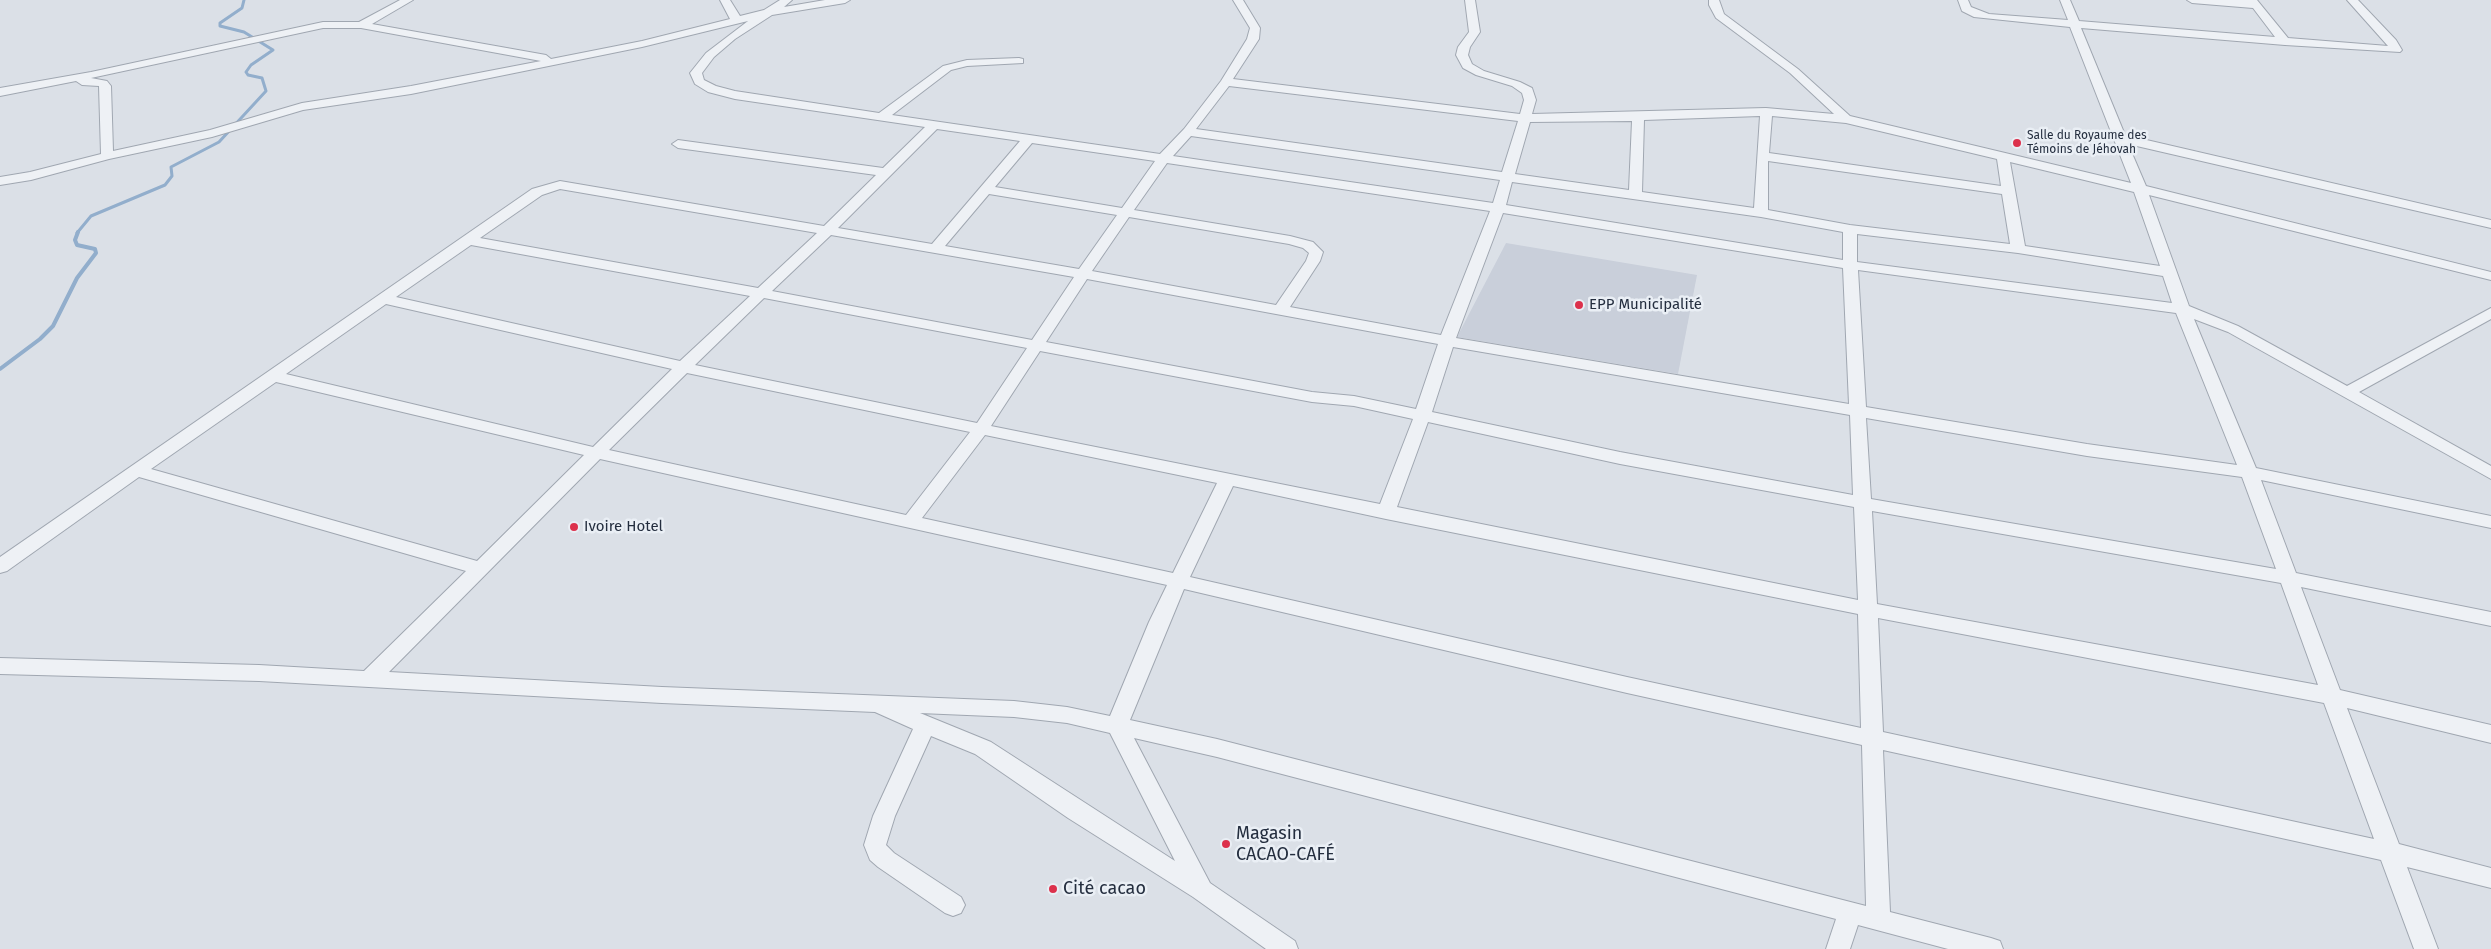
<!DOCTYPE html>
<meta charset="utf-8">
<style>
body{margin:0}
canvas{display:block;background:#dbe0e7}
</style>
<canvas width="2491" height="949"></canvas>
<script>
const ctx = document.querySelector('canvas').getContext('2d');
ctx.lineJoin = 'round';
function fill(path, color) {
  ctx.fillStyle = color;
  ctx.fill(path, 'evenodd');
}
function toPath(rows) {
  const path = new Path2D();
  for (const r of rows) {
    path.moveTo(r[0], r[1]);
    for (let i = 2; i < r.length; i += 2) path.lineTo(r[i], r[i + 1]);
  }
  return path;
}
function trace(path, color, width, dash) {
  ctx.strokeStyle = color;
  ctx.lineWidth = width;
  ctx.lineCap = dash ? 'butt' : 'round';
  ctx.setLineDash(dash || []);
  ctx.stroke(path);
}
function label(font, color, halo, rows, align = 'center') {
  ctx.font = font + ' "Fira Sans",sans-serif';
  ctx.lineWidth = 5;
  ctx.setLineDash([]);
  ctx.textBaseline = 'middle';
  ctx.strokeStyle = halo;
  ctx.fillStyle = color;
  for (const [text, x, y, turn = 0] of rows) {
    ctx.save();
    ctx.translate(x, y);
    ctx.rotate((+turn || 0) * Math.PI / 180);
    ctx.textAlign = isNaN(turn) ? turn : align;
    if (halo) ctx.strokeText(text, 0, 0);
    ctx.fillText(text, 0, 0);
    ctx.restore();
  }
}
fill(toPath([
 [1506,243,1697,275,1678,374,1457,337]
]), '#c9cfda');
trace(toPath([
 [77,233,91,216,165,185,172,176,171,167,219,142,266,91,262,78,248,75,246,72,251,65,273,50,244,32,220,26,220,23,242,8,244,0]
]), '#92aecc', 3);
trace(toPath([
 [0,369,40,339,53,326,77,278,96,253,95,249,77,245,75,240,78,232]
]), '#92aecc', 4);
const street = toPath([
 [400,0,413,0,372,24,546,55,551,59,642,41,730,19,720,0,730,0,740,16,764,10,780,0,792,0,784,7,825,0,850,0,845,3,772,15,735,39,714,57,702,73,704,80,716,86,735,91,879,113,943,66,967,60,1019,58,1023,59,1023,63,967,66,951,70,892,115,1160,154,1184,129,1221,81,1247,39,1250,28,1233,0,1243,0,1260,28,1259,39,1233,79,1520,114,1524,100,1522,93,1512,86,1476,75,1463,68,1456,55,1458,47,1469,32,1465,0,1475,0,1480,32,1470,47,1468,55,1472,64,1484,71,1520,82,1532,88,1536,100,1532,114,1766,108,1834,114,1790,73,1716,18,1709,5,1709,0,1719,0,1724,14,1798,69,1850,116,2131,183,2070,27,1974,17,1962,11,1958,0,1968,0,1971,7,1989,14,2068,20,2060,0,2070,0,2079,21,2275,37,2253,8,2192,3,2187,0,2257,0,2288,38,2388,46,2347,0,2358,0,2396,40,2402,50,2400,52,2285,45,2081,28,2125,135,2491,220,2491,228,2128,144,2146,186,2491,272,2491,280,2149,195,2189,306,2238,326,2347,386,2491,308,2491,319,2359,392,2491,466,2491,479,2228,332,2194,319,2256,468,2491,516,2491,528,2261,480,2296,573,2491,612,2491,626,2301,587,2340,690,2491,725,2491,743,2347,708,2399,844,2491,868,2491,888,2407,867,2438,949,2414,949,2381,860,1883,750,1890,912,1991,938,2000,941,2003,949,1948,949,1858,925,1850,949,1826,949,1836,919,1217,757,1134,738,1210,883,1295,941,1298,949,1266,949,1193,897,1068,818,975,754,931,736,895,816,886,845,894,853,961,897,965,905,961,913,953,916,945,913,878,867,870,860,864,845,873,816,913,729,875,712,662,703,259,681,0,674,0,658,259,665,364,671,466,571,139,477,7,571,0,573,0,557,532,189,560,181,824,226,876,175,678,148,672,144,678,140,883,168,925,127,735,99,708,92,695,84,690,73,706,53,748,21,642,47,411,94,303,110,212,137,109,159,31,180,0,185,0,177,30,172,101,154,99,86,82,85,76,81,0,96,0,88,91,72,323,22,359,22,400,0],
 [323,28,361,28,541,61,411,86,302,103,210,130,113,151,111,86,107,81,91,78,323,28],
 [1229,86,1518,121,1502,172,1196,129,1229,86],
 [1760,116,1754,208,1642,192,1644,120,1760,116],
 [1772,116,1846,123,1997,159,2001,186,1769,153,1772,116],
 [1632,121,1629,190,1515,174,1530,122,1632,121],
 [937,129,1020,141,932,244,838,228,937,129],
 [1191,136,1500,180,1493,203,1173,156,1191,136],
 [1032,143,1155,161,1122,208,995,187,1032,143],
 [1768,161,2002,194,2010,244,1850,225,1768,210,1768,161],
 [2010,162,2134,192,2160,266,2025,246,2010,162],
 [1167,163,1490,211,1441,335,1290,307,1320,261,1323,252,1313,242,1290,236,1134,210,1167,163],
 [1512,182,1761,217,1843,232,1843,260,1506,205,1512,182],
 [560,189,817,233,758,288,480,238,542,195,560,189],
 [989,194,1117,215,1079,269,945,246,989,194],
 [1503,213,1843,268,1849,404,1456,338,1503,213],
 [1129,217,1289,244,1303,248,1309,253,1306,261,1276,305,1092,271,1129,217],
 [1857,234,2018,253,2163,276,2172,303,1857,262,1857,234],
 [831,235,935,253,1074,277,1032,340,772,291,831,235],
 [471,245,750,296,680,361,396,297,471,245],
 [1858,270,2176,313,2237,465,2087,444,1866,407,1858,270],
 [1087,279,1438,344,1416,409,1354,396,1312,392,1046,342,1087,279],
 [764,298,1027,348,977,423,695,365,764,298],
 [386,304,672,369,593,447,286,374,386,304],
 [1453,347,1850,415,1853,495,1620,452,1432,412,1453,347],
 [1040,351,1312,402,1354,406,1413,419,1380,504,991,426,1040,351],
 [687,373,970,432,906,515,609,450,687,373],
 [276,382,584,455,477,561,151,469,276,382],
 [1866,418,2087,456,2242,477,2276,569,1871,499,1866,418],
 [1428,422,1620,464,1854,507,1858,600,1397,507,1428,422],
 [985,435,1217,483,1173,573,922,518,985,435],
 [600,459,910,528,1167,585,1149,622,1110,716,1067,707,1014,701,662,687,389,672,600,459],
 [1233,486,1386,519,1858,614,1861,728,1627,677,1190,577,1233,486],
 [1872,511,2281,583,2318,685,1877,604,1872,511],
 [1184,589,1627,693,1862,745,1866,906,1217,739,1130,720,1184,589],
 [1878,618,2324,703,2374,839,1883,732,1878,618],
 [920,713,1014,717,1067,723,1110,733,1175,861,991,742,920,713]
]);
trace(street, '#a0a7b1', 2);
fill(street, '#eef1f5');
for (const [x, y, r, color] of [
 [2017,143,5,"#dc314c"],
 [1579,305,5,"#dc314c"],
 [574,527,5,"#dc314c"],
 [1226,844,5,"#dc314c"],
 [1053,889,5,"#dc314c"]
]) {
  const dot = new Path2D();
  dot.arc(x, y, r, 0, 2 * Math.PI);
  ctx.fillStyle = color;
  ctx.fill(dot);
  trace(dot, '#eaeff5', 2);
}
label('12px', '#242e3f', '#eaeff5', [
 ["Salle du Royaume des",2027,136],
 ["Témoins de Jéhovah",2027,150]
], 'left');
label('15px', '#242e3f', '#eaeff5', [
 ["EPP Municipalité",1589,305],
 ["Ivoire Hotel",584,527]
], 'left');
label('18px', '#242e3f', '#eaeff5', [
 ["Magasin",1236,834],
 ["CACAO-CAFÉ",1236,855],
 ["Cité cacao",1063,889]
], 'left');
</script>
